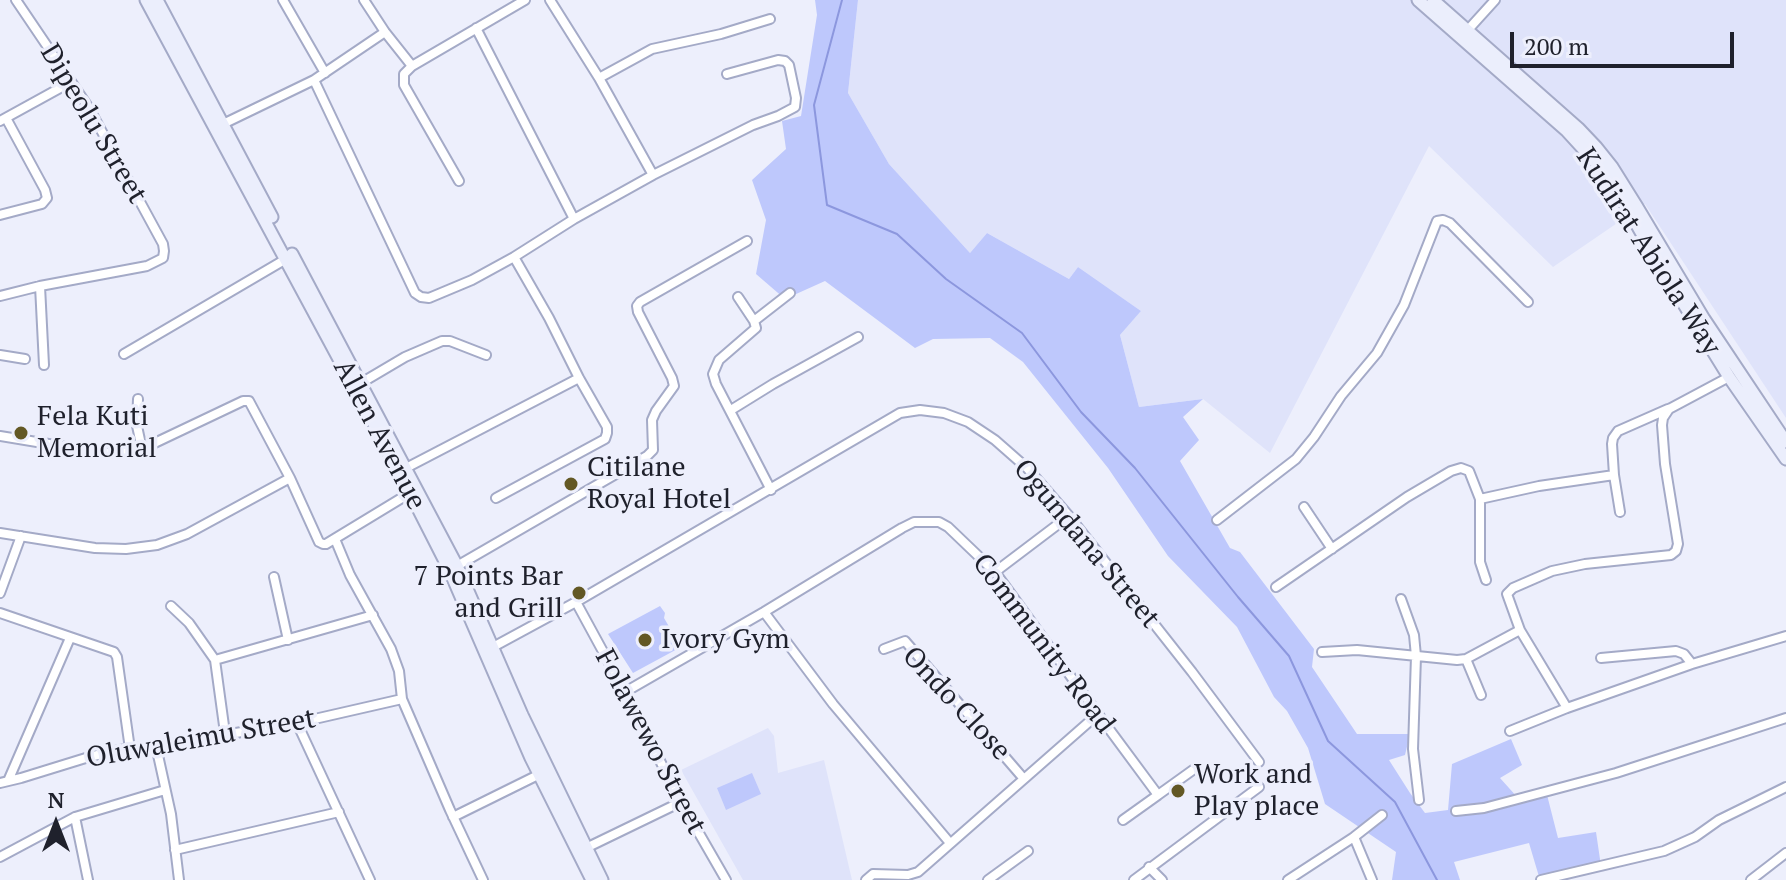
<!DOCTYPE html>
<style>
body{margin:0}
#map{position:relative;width:1786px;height:880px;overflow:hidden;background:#edeffc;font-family:"PT Serif",serif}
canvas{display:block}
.north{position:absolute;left:16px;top:784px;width:80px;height:80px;-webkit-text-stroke:6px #edeffc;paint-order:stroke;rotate:0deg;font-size:22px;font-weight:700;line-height:32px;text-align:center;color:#1f212c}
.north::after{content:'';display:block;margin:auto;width:28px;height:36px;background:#1f212c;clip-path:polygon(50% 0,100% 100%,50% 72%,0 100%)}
.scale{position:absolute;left:1510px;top:32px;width:224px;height:36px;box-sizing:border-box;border:4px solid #1f212c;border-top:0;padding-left:10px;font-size:24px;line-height:28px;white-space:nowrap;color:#1f212c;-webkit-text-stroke:6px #edeffc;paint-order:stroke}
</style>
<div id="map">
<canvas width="1786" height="880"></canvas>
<div class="north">N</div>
<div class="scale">200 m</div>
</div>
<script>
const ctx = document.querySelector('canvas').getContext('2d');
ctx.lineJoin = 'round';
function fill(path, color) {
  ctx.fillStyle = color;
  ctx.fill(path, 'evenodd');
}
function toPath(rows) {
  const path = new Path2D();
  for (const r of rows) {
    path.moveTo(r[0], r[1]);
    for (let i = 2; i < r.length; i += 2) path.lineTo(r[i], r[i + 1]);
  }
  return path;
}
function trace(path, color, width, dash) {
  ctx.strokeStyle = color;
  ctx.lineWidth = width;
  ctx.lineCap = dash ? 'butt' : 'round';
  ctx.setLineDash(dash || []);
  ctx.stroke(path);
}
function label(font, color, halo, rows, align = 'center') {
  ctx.font = font + ' "PT Serif",serif';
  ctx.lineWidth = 7;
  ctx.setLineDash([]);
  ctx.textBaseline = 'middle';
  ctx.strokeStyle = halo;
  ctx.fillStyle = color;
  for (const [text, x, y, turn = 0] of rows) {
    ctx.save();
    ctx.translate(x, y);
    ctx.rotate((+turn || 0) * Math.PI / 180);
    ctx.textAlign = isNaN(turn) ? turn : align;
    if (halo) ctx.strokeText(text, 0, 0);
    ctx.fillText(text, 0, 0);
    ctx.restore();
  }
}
fill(toPath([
 [858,0,1786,0,1786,418,1645,204,1553,267,1429,146,1270,453,1203,399,1139,407,1120,335,1141,311,1078,267,1069,279,987,233,970,253,889,164,848,93],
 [768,728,774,736,778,773,824,760,852,880,743,880,681,770]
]), '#dfe3fa');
fill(toPath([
 [815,0,858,0,848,93,889,164,970,253,987,233,1069,279,1078,267,1141,311,1120,335,1139,407,1203,399,1183,417,1199,440,1180,461,1230,548,1240,552,1314,649,1312,667,1357,734,1410,734,1405,755,1389,760,1410,793,1425,813,1448,810,1452,764,1511,739,1522,765,1500,778,1518,798,1546,791,1558,838,1596,832,1601,866,1540,880,1529,843,1454,862,1460,880,1392,880,1396,852,1325,804,1308,748,1287,711,1274,697,1237,627,1168,556,1108,468,1023,362,990,338,933,339,915,348,825,281,785,299,756,274,766,220,752,180,786,149,782,121,801,116,817,15],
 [660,606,665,613,664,618,681,647,633,673,608,634],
 [752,773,761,794,726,810,717,788]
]), '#bec8fc');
trace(toPath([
 [842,0,814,105,827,205,897,234,946,279,1022,333,1081,412,1135,468,1238,597,1289,656,1328,741,1395,802,1437,880]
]), '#8c97de', 2);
const street = toPath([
 [283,0,325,73],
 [364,0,385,32,412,66,525,0],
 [550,0,599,78,653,175],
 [476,28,574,219],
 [1466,32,1495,0],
 [412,66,404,74,404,85,459,181],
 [599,78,652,49,721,34,770,19],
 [314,80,415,293,421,297,429,298,472,280,514,257,574,219,653,175,753,125,778,116,795,107,796,98,789,65,785,61,778,60,727,74],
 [0,121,71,82],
 [223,124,314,80,385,32],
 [0,215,42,204,47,198,45,190,6,118],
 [40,286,44,365],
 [0,296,40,286,147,266,163,258,164,251,163,244,89,108,16,0],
 [738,297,754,321],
 [124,354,286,259],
 [0,355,25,359],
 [361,383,405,357,442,341,450,341,486,355],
 [138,399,137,426,142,449],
 [731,410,773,384,858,337],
 [0,436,79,449,109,453,127,453,142,449,243,401,249,401,290,478,319,542,323,544,326,544,410,493],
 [406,468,579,378],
 [771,490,716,384,713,374,719,360,756,328,754,321,790,293],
 [496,498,605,439,607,433,607,427,579,378,549,318,514,257],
 [1480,499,1539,486,1614,475],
 [1304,507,1332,549],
 [1620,512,1614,475,1612,444,1613,438,1618,431,1668,409],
 [1217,520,1296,459,1314,437,1341,396,1377,353,1404,305,1437,221,1443,220,1450,223,1528,302],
 [0,533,95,548,126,549,157,545,187,534,290,478],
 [335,539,350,575,391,649,399,671,402,699,450,810,483,880],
 [457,566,647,456,653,450,652,420,656,411,674,386,672,378,638,312,637,306,640,302,747,241],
 [995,572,1069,516],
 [274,577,288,640],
 [1276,587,1407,497,1451,471,1461,468,1469,471,1480,499,1480,562,1486,580],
 [0,593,21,536],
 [1401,599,1414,635,1416,656,1413,749,1419,800],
 [576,602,625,692,681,802,726,880],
 [171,606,189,623,215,660,225,733],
 [764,612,833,704,950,843],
 [0,613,114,652,117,657,130,749],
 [493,647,576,602,900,413,920,410,944,413,968,422,995,440,1028,469,1069,516,1192,672,1259,762],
 [884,649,905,641,1024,779],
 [1322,652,1357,650,1457,660,1466,659,1520,630],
 [1601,658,1676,651,1684,654,1692,664],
 [1466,659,1481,695],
 [215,660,373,615],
 [625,692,764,612,902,528,914,522,939,522,948,527,995,572,1098,714,1158,795,1123,820],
 [1567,708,1520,630,1507,594,1513,588,1552,571,1585,564,1671,555,1676,551,1678,544,1665,464,1662,425,1663,418,1669,409,1729,377],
 [297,723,370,880],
 [1510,731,1567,708,1692,664,1786,636],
 [156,746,171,814,179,880],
 [8,781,70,638],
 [0,783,21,778,89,757,119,750,156,746,297,723,402,699],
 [1158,795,1197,767],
 [1456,811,1484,808,1616,773,1786,718],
 [75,817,88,880],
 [453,817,540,774],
 [1354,837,1372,880],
 [586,848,681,802],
 [175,850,339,812],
 [0,857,75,817,165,790],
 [1149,867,1162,880],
 [866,880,873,874,908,875,918,872,1098,714],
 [988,880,1028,851],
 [1134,880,1259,787],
 [1288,880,1354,837,1382,815],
 [1541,880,1664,851,1695,837,1719,820,1786,787],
 [1751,880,1786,853]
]);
const secondary = toPath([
 [146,0,397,467,449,569,531,758,592,880],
 [157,0,272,217],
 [1418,0,1566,130,1598,165,1629,211,1661,267,1729,377,1786,459],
 [1433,0,1578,128,1596,147,1612,167,1637,207,1704,319,1786,442],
 [292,254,457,566,522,715,602,880]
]);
trace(street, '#a4aac7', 12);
trace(secondary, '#a4aac7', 15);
trace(street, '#fff', 8);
trace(secondary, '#ebeefc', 11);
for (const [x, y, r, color] of [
 [21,433,8,"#635824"],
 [571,484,8,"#635824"],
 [579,593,8,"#635824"],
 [645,640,8,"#635824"],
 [1178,791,8,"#635824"]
]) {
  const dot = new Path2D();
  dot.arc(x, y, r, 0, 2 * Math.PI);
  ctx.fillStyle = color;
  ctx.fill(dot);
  trace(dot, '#edeffc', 3);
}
label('28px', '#1f212c', '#edeffc', [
 ["Dipeolu Street",93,124,59],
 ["Kudirat Abiola Way",1648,252,57],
 ["Allen Avenue",379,435,62],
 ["Ogundana Street",1086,544,50],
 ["Community Road",1043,644,53],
 ["Ondo Close",956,704,47],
 ["Oluwaleimu Street",201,739,-10],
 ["Folawewo Street",650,742,62]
]);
label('28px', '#1f212c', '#edeffc', [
 ["Fela Kuti",37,417],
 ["Memorial",37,449],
 ["Citilane",587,468],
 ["Royal Hotel",587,500],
 ["7 Points Bar",563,577,"right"],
 ["and Grill",563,609,"right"],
 ["Ivory Gym",661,640],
 ["Work and",1194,775],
 ["Play place",1194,807]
], 'left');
</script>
